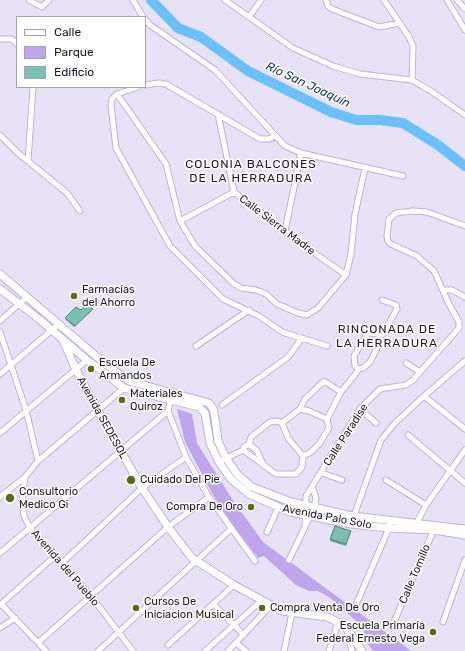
<!DOCTYPE html>
<meta charset="utf-8">
<style>
body{margin:0}
#map{position:relative;width:465px;height:651px;overflow:hidden;background:#e8e2f7;font-family:Rubik,sans-serif}
canvas{display:block}
.legend{position:absolute;left:16px;top:16px;width:130px;height:72px;box-sizing:border-box;background:#fff;border:1px solid #a5a2aa;margin:0;padding:5px 7px;list-style:none;font-size:12px;color:#1e172a}
.legend li{display:flex;align-items:center;gap:8px;height:20px}
.legend b{width:20px;border:1px solid #a5a2aa}
</style>
<div id="map">
<canvas width="465" height="651"></canvas>
<ul class="legend">
<li><b style="height:5px;background:#fff"></b>Calle</li>
<li><b style="height:11px;background:#bea5ec"></b>Parque</li>
<li><b style="height:11px;background:#79c0b2"></b>Edificio</li>
</ul>
</div>
<script>
const ctx = document.querySelector('canvas').getContext('2d');
ctx.lineJoin = 'round';
function fill(path, color) {
  ctx.fillStyle = color;
  ctx.fill(path, 'evenodd');
}
function toPath(rows) {
  const path = new Path2D();
  for (const r of rows) {
    path.moveTo(r[0], r[1]);
    for (let i = 2; i < r.length; i += 2) path.lineTo(r[i], r[i + 1]);
  }
  return path;
}
function trace(path, color, width, dash) {
  ctx.strokeStyle = color;
  ctx.lineWidth = width;
  ctx.lineCap = dash ? 'butt' : 'round';
  ctx.setLineDash(dash || []);
  ctx.stroke(path);
}
function label(font, color, halo, rows, align = 'center') {
  ctx.font = font + ' Rubik,sans-serif';
  ctx.lineWidth = 3;
  ctx.setLineDash([]);
  ctx.textBaseline = 'middle';
  ctx.strokeStyle = halo;
  ctx.fillStyle = color;
  for (const [text, x, y, turn = 0] of rows) {
    ctx.save();
    ctx.translate(x, y);
    ctx.rotate((+turn || 0) * Math.PI / 180);
    ctx.textAlign = isNaN(turn) ? turn : align;
    if (halo) ctx.strokeText(text, 0, 0);
    ctx.fillText(text, 0, 0);
    ctx.restore();
  }
}
fill(toPath([
 [177,409,192,414,197,443,232,499,263,542,411,651,373,651,365,640,363,627,329,597,318,591,309,591,296,585,264,556,258,558,235,528,213,495,185,442]
]), '#bea5ec');
trace(toPath([
 [151,0,178,28,201,37,248,71,331,112,356,120,380,120,403,123,438,145,465,166]
]), '#6cc0f9', 10);
const street = toPath([
 [29,0,42,7,49,0],
 [133,0,143,17],
 [225,0,293,48,333,66,360,74,412,80,431,91,465,115],
 [326,0,328,6,332,9,379,27,400,23],
 [384,0,409,37,413,46,412,80],
 [447,0,465,30],
 [457,0,465,9],
 [249,17,261,0],
 [145,19,150,25,215,70,285,146,301,153,403,176],
 [0,39,12,39,17,44],
 [145,85,159,83,166,84,260,139,269,139,275,136],
 [138,87,117,94,112,99,111,105,116,148,170,246,223,299,259,316,282,332,327,346],
 [117,94,166,164,180,221,195,246,234,284,241,288,256,290,266,294,277,304,298,313,307,315,318,308,346,275,351,254,355,214,365,168],
 [218,114,234,192,300,243,346,275],
 [0,135,18,153,67,193,80,211],
 [28,161,33,87],
 [180,221,234,192],
 [285,231,301,153],
 [443,290,452,290,465,297],
 [0,321,27,297],
 [0,332,26,410,38,461],
 [196,346,249,310],
 [406,363,420,372],
 [358,369,363,368,370,362,377,348,378,335],
 [0,374,58,325],
 [424,396,465,429],
 [222,405,288,357,302,338],
 [300,409,305,399,324,381,341,392],
 [360,409,376,423],
 [168,411,186,457,209,497,255,561],
 [327,419,341,392,357,372,358,369,355,366,354,356,365,337,369,333,382,335,397,309,396,305,382,300],
 [0,433,87,360],
 [408,435,465,483],
 [249,444,251,437,270,422,277,421,282,423],
 [249,444,257,451,264,466],
 [243,450,276,474,296,474,302,467,303,456,288,438,282,423,300,409,309,411,327,419],
 [303,456,311,452,319,444,329,428,327,419],
 [219,462,243,450,244,447,249,444],
 [322,473,342,480],
 [25,477,22,501,24,516,30,528,91,596,133,651],
 [386,480,426,505],
 [0,497,25,477,38,461,124,388],
 [351,524,381,440,394,424,424,396,465,361],
 [305,526,306,496,360,409,380,389,406,385,413,380,459,328,459,322,448,302,434,271,417,256,391,244,388,241,387,236,389,219,396,213,412,211,427,212,465,226],
 [415,526,426,505,465,450],
 [267,532,278,508],
 [0,553,168,411,171,400],
 [289,560,314,508,316,498,312,486],
 [61,564,142,488,186,457],
 [1,604,46,651],
 [213,604,244,635],
 [0,605,54,557],
 [355,607,389,528,390,520],
 [443,622,465,560],
 [393,624,435,527],
 [0,628,15,618],
 [347,631,352,651],
 [39,642,168,527,209,497],
 [236,643,246,651],
 [168,645,234,585],
 [98,651,231,529],
 [205,651,262,600],
 [228,651,271,605],
 [284,651,292,613],
 [329,651,338,622]
]);
const secondary = toPath([
 [0,274,104,363,129,381,209,403,213,409,215,418,218,441,226,458,237,474,252,487,291,502,352,516,465,529],
 [0,289,39,319,87,360,124,388,199,407,205,413,210,443,219,462,231,479,249,494,290,512,351,524,389,528,434,530,465,535],
 [64,342,76,370,98,411,142,488,168,527,192,558,234,585,282,611,327,617,338,622,346,627,362,651]
]);
trace(street, '#c1b0e4', 7);
trace(secondary, '#c1b0e4', 9);
trace(street, '#fff', 5);
trace(secondary, '#fff', 7);
fill(toPath([
 [92,310,74,327,65,319,65,318],
 [335,526,351,531,346,546,330,541]
]), '#68a599');
const building = toPath([
 [87,304,93,309,75,326,65,318,76,307,81,310,87,304],
 [335,526,351,531,346,544,330,539,335,526]
]);
fill(building, '#79c0b2');
trace(building, '#55867d', 1);
for (const [x, y, r, color] of [
 [74,296,4,"#5b6b16"],
 [91,369,4,"#5b6b16"],
 [122,400,4,"#5b6b16"],
 [131,480,5,"#5b6b16"],
 [10,498,5,"#5b6b16"],
 [251,507,4,"#5b6b16"],
 [136,608,4,"#5b6b16"],
 [262,608,4,"#5b6b16"],
 [433,632,4,"#5b6b16"]
]) {
  const dot = new Path2D();
  dot.arc(x, y, r, 0, 2 * Math.PI);
  ctx.fillStyle = color;
  ctx.fill(dot);
  trace(dot, '#fff', 1.5);
}
label('11px', '#1e172a', '#fff', [
 ["Calle Sierra Madre",277,225,37],
 ["Avenida SEDESOL",102,418,61],
 ["Calle Paradise",346,435,-57],
 ["Avenida Palo Solo",327,517,11],
 ["Avenida del Pueblo",65,568,49],
 ["Calle Tomillo",415,574,-67]
]);
label('11px', '#1e172a', '#fff', [
 ["Farmacias",82,290],
 ["del Ahorro",82,303],
 ["Escuela De",99,363],
 ["Armandos",99,376],
 ["Materiales",130,394],
 ["Quiroz",130,407],
 ["Cuidado Del Pie",140,480],
 ["Consultorio",19,492],
 ["Medico Gi",19,505],
 ["Compra De Oro",243,507,"right"],
 ["Cursos De",144,602],
 ["Iniciacion Musical",144,615],
 ["Compra Venta De Oro",270,608],
 ["Escuela Primaria",425,626,"right"],
 ["Federal Ernesto Vega",425,639,"right"]
], 'left');
label('italic 12px', '#163a51', '#fff', [
 ["Río San Joaquín",308,85,25]
]);
ctx.letterSpacing = '1px';
label('12px', '#1e172a', '#fff', [
 ["COLONIA BALCONES",251,165],
 ["DE LA HERRADURA",251,179],
 ["RINCONADA DE",387,330],
 ["LA HERRADURA",387,344]
]);
ctx.letterSpacing = '0px';
</script>
